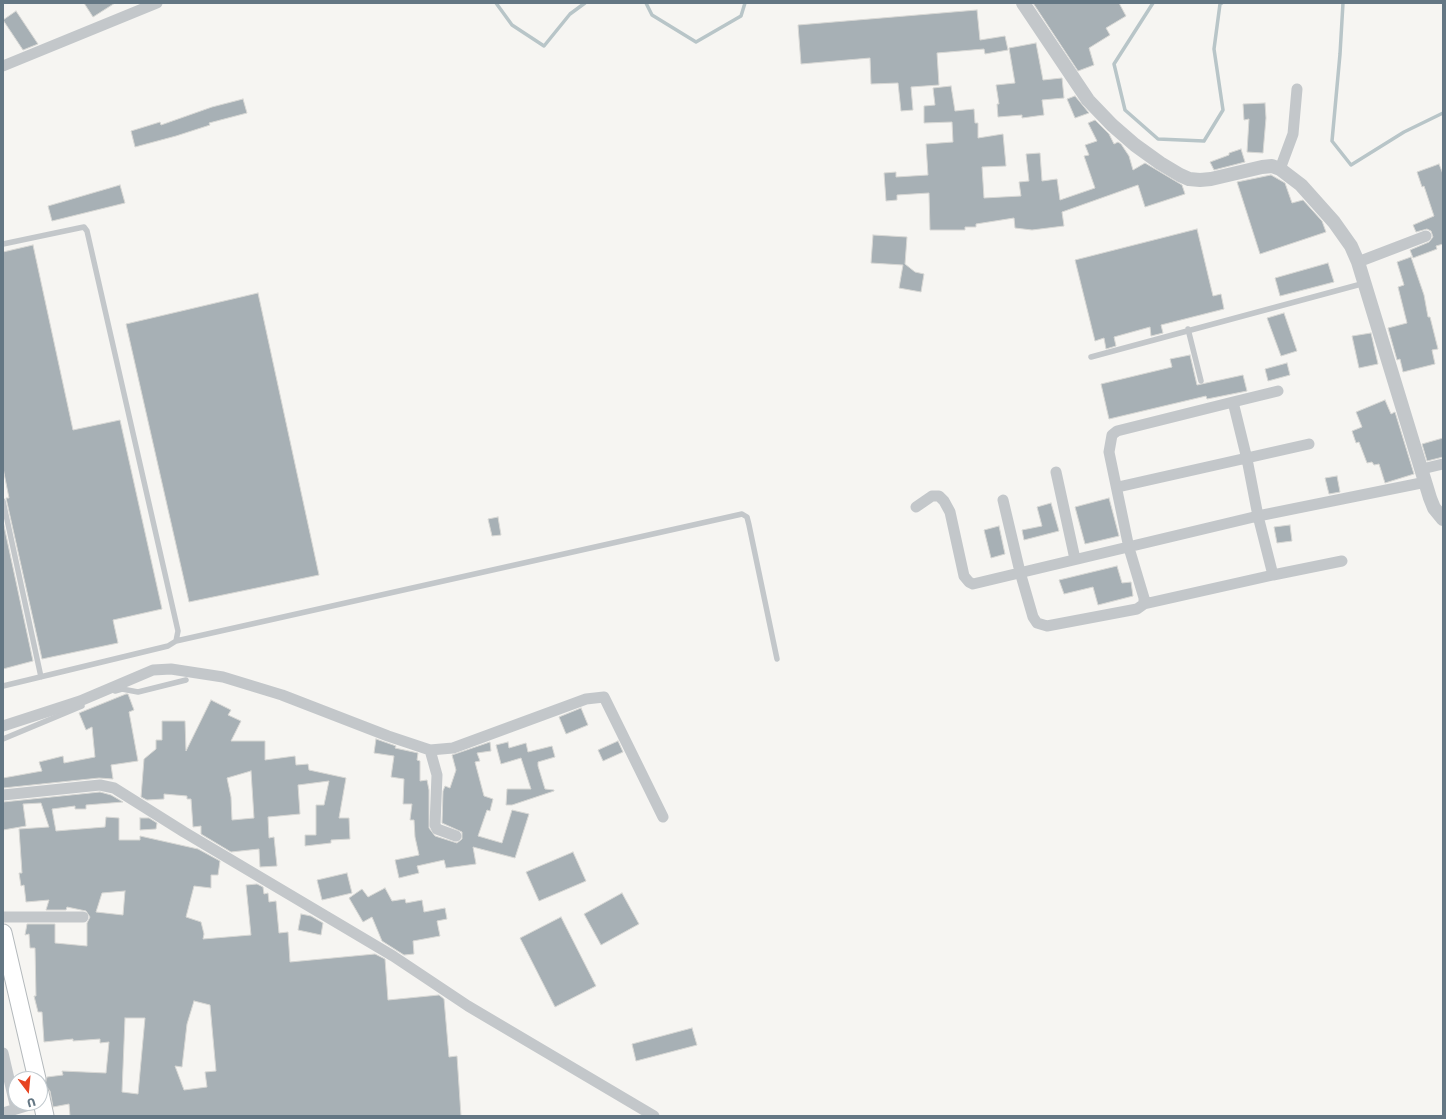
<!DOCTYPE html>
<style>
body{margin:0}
#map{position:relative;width:1446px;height:1119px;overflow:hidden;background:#f6f5f2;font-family:"DejaVu Sans",sans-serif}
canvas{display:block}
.frame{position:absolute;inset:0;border:4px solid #647784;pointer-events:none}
.north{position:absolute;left:8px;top:1071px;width:40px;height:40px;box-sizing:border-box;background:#fff;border:1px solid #c1c9ce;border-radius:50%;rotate:164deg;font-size:11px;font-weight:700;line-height:16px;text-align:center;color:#647784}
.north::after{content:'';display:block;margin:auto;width:14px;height:18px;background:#e74421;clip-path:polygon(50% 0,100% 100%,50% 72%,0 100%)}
</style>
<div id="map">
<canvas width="1446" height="1119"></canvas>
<div class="frame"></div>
<div class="north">U</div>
</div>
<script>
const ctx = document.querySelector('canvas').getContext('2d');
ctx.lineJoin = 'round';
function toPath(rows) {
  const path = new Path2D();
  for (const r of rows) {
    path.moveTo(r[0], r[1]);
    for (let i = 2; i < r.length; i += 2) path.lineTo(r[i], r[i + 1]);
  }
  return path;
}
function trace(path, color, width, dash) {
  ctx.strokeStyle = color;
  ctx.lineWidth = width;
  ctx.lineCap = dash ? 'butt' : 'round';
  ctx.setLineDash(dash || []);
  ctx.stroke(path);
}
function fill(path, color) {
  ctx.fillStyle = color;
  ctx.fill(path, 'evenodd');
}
trace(toPath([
 [496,3,512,25,544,46,570,14,585,3],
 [646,3,652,15,696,42,741,16,745,3],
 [1153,3,1114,64,1125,110,1158,139,1204,141,1223,110,1214,49,1220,4,1222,3],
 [1343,3,1340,54,1332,141,1351,165,1404,132,1443,113]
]), '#b8c5c8', 3.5);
const building = toPath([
 [84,3,115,3,93,17,84,3],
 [1033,3,1119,3,1126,16,1106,28,1110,35,1089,48,1094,65,1078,71,1033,3],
 [977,10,980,40,1005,36,1008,50,985,54,984,49,937,53,939,85,911,87,913,110,901,111,898,83,871,84,870,58,801,64,798,25,977,10],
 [16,11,38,44,23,50,3,20,16,11],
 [1036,43,1043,80,1062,78,1064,98,1042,100,1044,115,1022,118,1022,115,998,117,997,104,999,104,996,85,1015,83,1009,48,1036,43],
 [951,86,955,111,974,109,975,123,978,123,978,138,1003,134,1006,166,982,167,984,198,1021,196,1019,182,1029,181,1026,154,1040,153,1042,181,1057,179,1060,200,1095,188,1084,156,1089,155,1085,145,1097,141,1088,123,1095,120,1109,134,1114,144,1118,142,1121,144,1129,156,1133,170,1145,163,1182,185,1185,194,1145,207,1138,185,1062,212,1064,226,1032,230,1015,228,1014,218,976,224,976,227,965,227,965,230,930,230,929,193,897,195,897,200,886,201,884,173,896,172,896,177,928,175,926,144,953,142,952,122,924,123,924,106,935,105,933,88,951,86],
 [1075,96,1089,113,1075,118,1067,99,1075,96],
 [243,99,247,113,209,123,210,125,176,136,135,147,131,131,160,122,161,125,212,107,243,99],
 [1265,103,1266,118,1263,153,1247,152,1249,119,1244,120,1243,104,1265,103],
 [1241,149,1245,162,1214,170,1210,162,1229,155,1229,153,1241,149],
 [1439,164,1443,174,1443,244,1436,246,1437,249,1413,258,1410,250,1429,242,1433,237,1431,231,1427,229,1416,232,1413,225,1434,216,1424,186,1422,187,1417,172,1439,164],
 [1271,175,1285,183,1292,203,1303,200,1322,221,1326,232,1260,254,1237,182,1271,175],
 [120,185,125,203,52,221,48,206,120,185],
 [1197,229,1213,296,1221,294,1224,309,1161,325,1163,333,1151,336,1150,327,1114,337,1116,346,1106,349,1104,338,1095,341,1075,260,1197,229],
 [873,235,907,237,905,264,915,272,924,274,921,292,899,288,903,265,871,263,873,235],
 [33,245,73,430,120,420,162,609,113,620,118,643,42,659,6,498,9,498,3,468,3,252,33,245],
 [1411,257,1424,295,1428,317,1430,317,1438,349,1432,350,1435,364,1403,372,1400,359,1397,360,1388,328,1407,323,1398,287,1404,285,1397,262,1411,257],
 [1328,263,1334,282,1280,296,1275,278,1328,263],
 [258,293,319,575,189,602,126,324,258,293],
 [1284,313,1297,351,1281,356,1267,318,1284,313],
 [1371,333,1378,364,1359,368,1352,336,1371,333],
 [1190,355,1197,385,1243,375,1247,391,1207,399,1206,396,1109,419,1101,384,1172,367,1170,359,1190,355],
 [1287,363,1290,375,1268,381,1265,369,1287,363],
 [1385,400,1391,414,1395,412,1414,474,1385,483,1379,464,1374,465,1372,462,1367,463,1359,442,1356,443,1352,431,1362,427,1356,412,1385,400],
 [1443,438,1443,457,1427,461,1422,444,1443,438],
 [1337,476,1340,492,1329,494,1325,478,1337,476],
 [1109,498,1119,536,1085,544,1075,507,1109,498],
 [1051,503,1059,531,1024,540,1022,530,1042,526,1037,507,1051,503],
 [498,517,501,535,492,536,488,519,498,517],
 [3,521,33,661,3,669,3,521],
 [1290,525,1292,541,1277,543,1274,527,1290,525],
 [999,526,1005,554,991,558,984,530,999,526],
 [1117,566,1122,583,1131,582,1133,596,1098,605,1093,587,1064,594,1059,580,1117,566],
 [126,694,128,694,134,710,129,712,138,761,111,765,113,779,99,778,3,788,3,778,42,771,39,762,63,756,64,763,95,757,92,727,86,730,79,713,126,694],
 [211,700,231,710,228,715,241,721,231,741,265,741,265,760,295,756,296,765,308,764,309,770,346,778,339,818,349,818,350,839,331,840,331,843,305,846,305,835,316,835,316,805,324,805,329,781,298,785,300,814,268,817,269,838,274,837,277,866,260,867,259,849,231,852,201,834,201,826,193,827,191,799,187,799,187,796,164,794,164,799,147,800,141,797,144,759,156,749,156,740,162,740,162,721,185,721,186,751,211,700],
 [251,771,254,818,232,820,231,797,227,778,251,771],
 [581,708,588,725,566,734,559,717,581,708],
 [376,739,396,746,395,748,418,753,417,760,420,761,420,781,427,780,429,790,429,828,435,836,457,843,462,839,462,832,442,823,443,791,445,786,450,788,456,770,452,755,490,742,491,751,477,753,480,761,475,762,484,796,493,799,490,811,487,810,478,836,502,843,512,810,529,814,515,858,473,847,476,864,446,868,444,860,417,866,419,873,399,878,395,860,419,855,415,837,414,820,410,820,412,804,403,804,404,779,391,777,394,756,374,753,376,739],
 [618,741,623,752,603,761,598,750,618,741],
 [508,742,509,748,526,743,528,752,552,746,555,757,538,762,538,766,545,789,554,790,554,791,512,805,506,805,507,789,531,789,521,758,501,764,496,745,508,742],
 [100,792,111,795,123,802,86,805,86,809,75,809,75,806,52,809,56,831,105,827,106,817,119,818,119,840,140,840,140,836,198,849,220,861,218,875,211,875,211,888,194,886,186,917,201,922,204,934,203,939,251,935,246,885,257,884,263,887,264,894,268,893,269,902,276,901,279,933,288,932,290,962,375,954,385,959,388,1000,439,995,444,999,449,1057,457,1056,461,1116,70,1116,69,1104,53,1107,50,1091,45,1085,47,1077,63,1075,62,1071,106,1073,109,1042,100,1043,100,1039,73,1041,73,1039,44,1042,42,1012,38,1012,34,996,36,996,35,948,30,948,29,934,25,935,27,924,55,924,55,943,87,946,87,923,90,917,86,911,67,907,66,910,46,910,49,900,26,902,24,885,21,886,19,873,22,873,19,829,49,827,41,803,23,804,26,826,3,830,3,802,100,792],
 [125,891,123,915,96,912,102,893,125,891],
 [194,1001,210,1005,216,1071,205,1072,207,1087,184,1090,175,1066,182,1067,187,1024,194,1001],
 [125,1018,145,1018,138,1094,122,1092,125,1018],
 [140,818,149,818,157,823,156,829,140,830,140,818],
 [573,852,586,881,539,901,526,872,573,852],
 [347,873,352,893,322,900,317,880,347,873],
 [385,888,392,901,405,899,406,903,422,900,424,912,445,908,447,919,437,921,440,936,413,941,414,954,404,955,382,941,372,917,363,922,349,898,362,889,368,897,385,888],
 [622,893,639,924,601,945,584,914,622,893],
 [301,914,311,916,323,923,321,935,298,930,301,914],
 [561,917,596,986,555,1007,520,938,561,917],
 [692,1028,697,1045,636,1061,632,1044,692,1028]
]);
fill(building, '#a7b0b5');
trace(building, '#d7d7d4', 1);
const primary = toPath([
 [3,933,37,1079],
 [40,1093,45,1116]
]);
trace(primary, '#b4b9bc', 19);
trace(toPath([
 [3,244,79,228,84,227,87,231,178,631,176,641,168,646,3,686],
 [1188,329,1201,381],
 [1091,357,1365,283],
 [3,501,41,677],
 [176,641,742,514,747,517,749,525,777,659],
 [115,691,122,689,138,692,186,680],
 [3,739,82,706]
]), '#c3c7ca', 5.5);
trace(toPath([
 [3,66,157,3],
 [1280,169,1293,134,1297,89],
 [1358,262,1426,236],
 [1233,402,1278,391],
 [1422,469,1443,464],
 [1056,472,1075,559],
 [1118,487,1309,444],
 [1003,500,1020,572,1033,617,1037,623,1047,626,1137,609,1144,604,1144,598,1129,548,1109,452,1112,435,1117,431,1233,402,1247,459,1258,516,1273,575,1144,604],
 [916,507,932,496,939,496,944,501,950,512,964,576,969,582,973,584,1258,516,1426,482],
 [1273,575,1342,561],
 [3,726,80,701,153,670,171,669,223,677,282,695,388,736,430,750,453,748,586,699,604,697,663,817],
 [430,750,437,775,435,825,437,829,456,836],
 [3,795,100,785,114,788,184,832,393,956,468,1006,654,1116],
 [3,917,83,917],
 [3,1053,16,1109],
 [3,1113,36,1103]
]), '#c3c7ca', 11);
trace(toPath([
 [1023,3,1088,100,1112,125,1135,145,1160,163,1180,175,1189,179,1200,180,1211,179,1262,167,1272,166,1280,169,1301,185,1334,222,1351,246,1358,262,1430,498,1434,508,1443,519]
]), '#c3c7ca', 14);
trace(primary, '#fff', 17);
</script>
